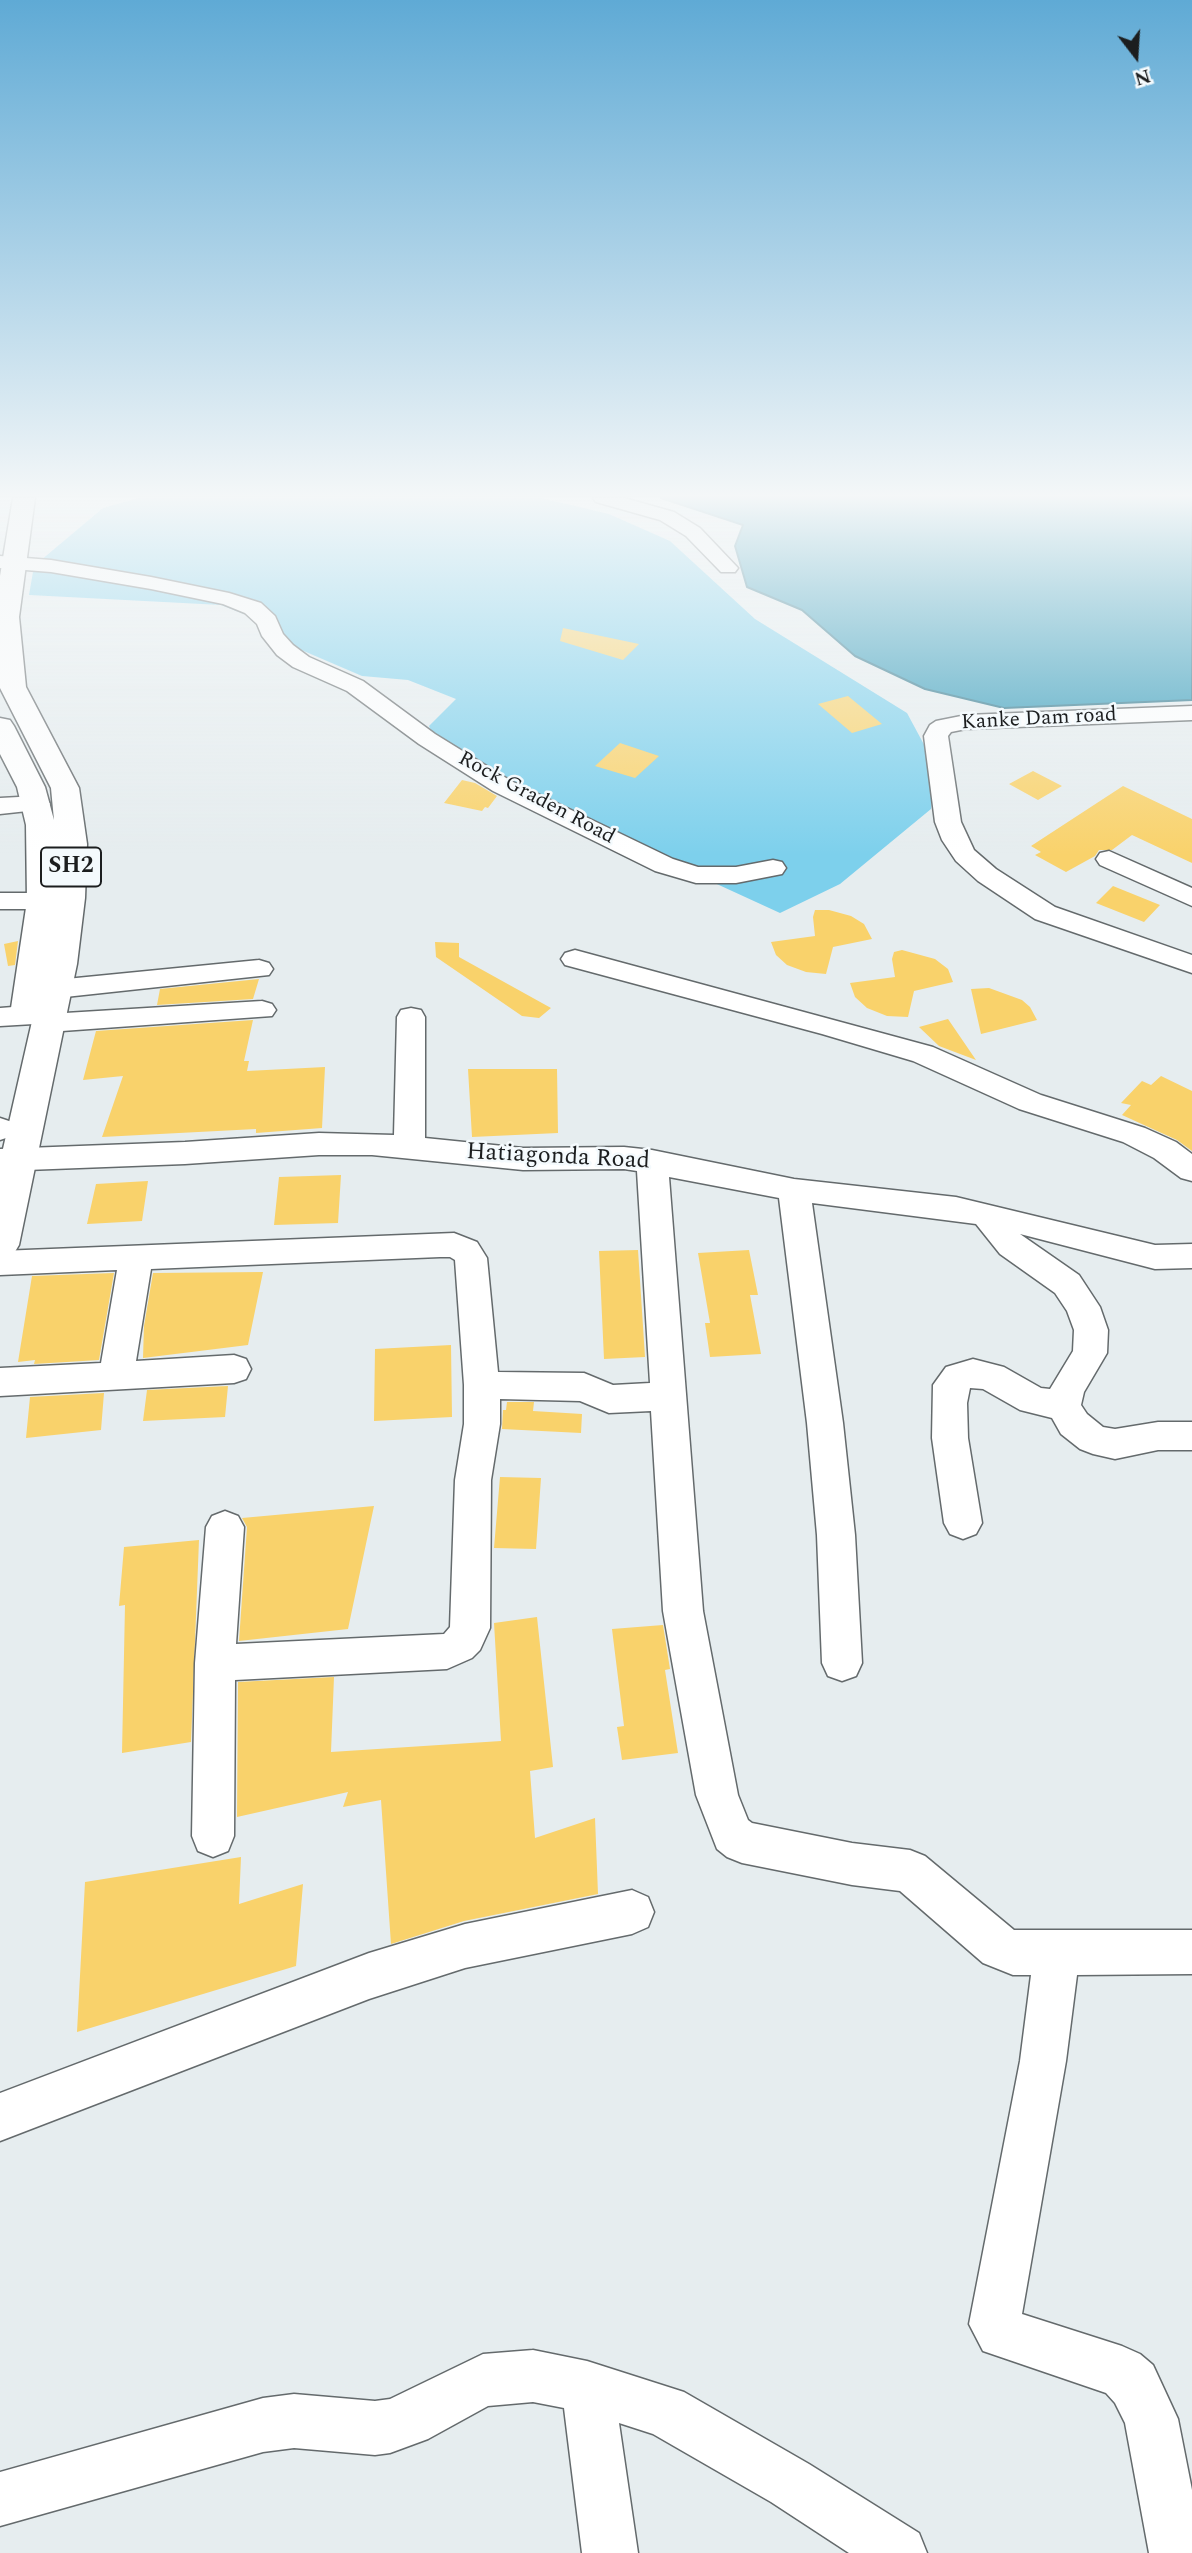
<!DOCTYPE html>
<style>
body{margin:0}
#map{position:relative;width:1192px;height:2553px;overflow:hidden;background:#e6edef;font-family:Spectral,serif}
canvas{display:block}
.north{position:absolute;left:1101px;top:21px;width:70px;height:70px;-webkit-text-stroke:5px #f4fafd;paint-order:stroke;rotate:163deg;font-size:19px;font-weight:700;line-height:28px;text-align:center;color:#1c1e1f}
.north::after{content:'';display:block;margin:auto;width:24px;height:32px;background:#1c1e1f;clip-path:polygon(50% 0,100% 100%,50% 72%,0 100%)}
</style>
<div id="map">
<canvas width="1192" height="2553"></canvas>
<div class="north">N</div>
</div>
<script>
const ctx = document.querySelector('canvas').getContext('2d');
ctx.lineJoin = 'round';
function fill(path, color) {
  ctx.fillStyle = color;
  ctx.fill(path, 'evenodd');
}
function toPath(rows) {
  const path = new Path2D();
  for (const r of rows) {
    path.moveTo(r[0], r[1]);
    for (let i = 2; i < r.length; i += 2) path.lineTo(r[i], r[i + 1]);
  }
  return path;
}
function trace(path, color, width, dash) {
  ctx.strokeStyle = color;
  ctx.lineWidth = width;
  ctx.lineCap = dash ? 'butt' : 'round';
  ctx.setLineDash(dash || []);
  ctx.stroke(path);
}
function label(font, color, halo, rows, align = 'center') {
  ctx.font = font + ' Spectral,serif';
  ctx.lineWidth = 5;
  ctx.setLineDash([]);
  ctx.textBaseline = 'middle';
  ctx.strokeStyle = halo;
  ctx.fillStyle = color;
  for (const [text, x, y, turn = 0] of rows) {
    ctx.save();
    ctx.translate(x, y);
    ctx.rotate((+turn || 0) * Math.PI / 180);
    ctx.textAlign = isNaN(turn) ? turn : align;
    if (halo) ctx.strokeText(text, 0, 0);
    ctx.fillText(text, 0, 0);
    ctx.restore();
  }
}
fill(toPath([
 [139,498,541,498,609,514,670,541,755,619,907,713,935,765,931,809,840,884,780,913,442,758,429,726,456,699,408,680,362,676,299,649,264,622,221,605,29,595,34,566,103,508]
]), '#7dd0ec');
const water = toPath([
 [661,498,1192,498,1192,700,1004,708,925,689,855,656,802,610,747,587,735,546,743,525,661,498]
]);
fill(water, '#319ab9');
trace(water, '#2b758b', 2);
fill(toPath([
 [563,628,639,644,623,660,560,641],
 [848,696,882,724,852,733,818,704],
 [620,743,659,756,635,778,595,766],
 [1033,771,1062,786,1038,800,1009,784],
 [462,780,475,783,497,796,488,808,485,807,482,811,444,803],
 [1123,786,1192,819,1192,863,1132,835,1112,850,1099,850,1095,856,1066,872,1035,855,1041,852,1031,846],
 [1113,886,1160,905,1144,922,1096,903],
 [815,910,829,910,851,916,864,924,872,939,833,947,826,974,806,972,787,965,776,955,771,942,815,936,813,917],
 [18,941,15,965,8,966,4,944],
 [435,942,459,943,459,957,551,1008,539,1018,522,1016,436,957],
 [902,950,935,959,948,969,953,982,914,991,908,1017,887,1016,867,1008,855,997,850,983,895,977,892,959,894,952],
 [259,979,253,999,157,1005,160,989],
 [989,988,1022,1000,1030,1007,1037,1020,981,1034,971,989],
 [948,1019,976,1060,939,1046,919,1027],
 [253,1020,244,1061,249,1061,247,1071,325,1067,322,1128,256,1133,256,1129,102,1137,123,1076,83,1080,96,1031],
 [468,1069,557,1069,558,1133,472,1137],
 [1161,1076,1192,1091,1192,1151,1177,1140,1122,1115,1131,1105,1121,1103,1142,1081,1151,1085],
 [341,1175,338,1223,274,1225,279,1177],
 [148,1181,142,1221,87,1224,96,1184],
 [638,1250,645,1357,604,1359,599,1251],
 [749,1250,758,1295,750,1295,761,1354,710,1357,705,1323,710,1323,698,1253],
 [263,1272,248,1345,143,1358,144,1326,153,1273],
 [114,1273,99,1360,34,1364,35,1360,18,1362,32,1276],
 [451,1345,452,1417,374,1421,375,1349],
 [228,1386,225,1417,143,1421,147,1390],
 [104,1393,101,1430,26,1438,30,1397],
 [507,1402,534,1402,533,1411,582,1414,581,1433,502,1429,503,1410,506,1410],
 [500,1477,541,1478,536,1549,494,1548],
 [374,1506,348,1629,239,1641,247,1527,242,1518],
 [199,1540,191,1742,122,1753,125,1605,119,1606,124,1547],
 [537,1617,553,1767,530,1771,535,1838,595,1818,598,1894,464,1921,391,1944,381,1800,343,1807,348,1792,237,1817,238,1682,334,1677,331,1752,501,1741,494,1623],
 [663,1625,670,1669,665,1670,678,1753,622,1760,617,1727,624,1726,612,1629],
 [241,1857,239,1904,303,1884,296,1966,77,2032,85,1882]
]), '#f9d26b');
const minor = toPath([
 [593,498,624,498,674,512,700,528,738,568,735,572,721,572,686,536,660,520,596,502,593,498],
 [0,556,51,560,151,577,229,593,261,603,275,616,283,634,293,645,309,657,363,681,435,734,511,781,673,859,698,867,736,867,773,860,782,862,786,868,782,874,736,883,696,883,655,871,493,791,419,744,347,691,293,667,277,655,262,636,257,624,245,613,223,604,151,589,51,572,0,568,0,556],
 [1192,706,1192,720,966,729,951,732,948,736,961,822,974,850,996,869,1055,907,1192,955,1192,973,1035,919,978,881,956,861,942,840,935,822,924,736,930,725,936,721,966,715,1192,706],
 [37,796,46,799,50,804,46,809,0,814,0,798,37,796],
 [1109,851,1192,888,1192,906,1100,865,1096,859,1100,853,1109,851],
 [0,893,42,893,51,895,55,901,51,907,42,909,0,909,0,893],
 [575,950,933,1047,1041,1095,1145,1128,1176,1142,1192,1154,1192,1181,1181,1178,1154,1158,1123,1142,1019,1109,913,1061,822,1034,565,965,561,959,565,953,575,950],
 [259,960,269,963,273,969,269,975,56,998,46,995,42,989,46,983,56,980,259,960],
 [262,1001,272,1004,276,1010,272,1016,48,1032,38,1030,34,1024,0,1026,0,1008,51,1004,61,1007,65,1013,262,1001],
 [411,1008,421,1010,425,1017,425,1138,523,1148,624,1147,652,1150,794,1179,956,1197,1155,1245,1192,1244,1192,1268,1155,1269,1020,1234,1079,1275,1100,1307,1108,1330,1107,1353,1084,1392,1081,1405,1087,1414,1103,1427,1115,1429,1158,1422,1192,1422,1192,1450,1158,1450,1115,1459,1093,1454,1080,1449,1061,1434,1052,1418,1020,1410,983,1389,970,1388,967,1403,968,1438,982,1523,976,1534,963,1539,950,1534,944,1523,932,1438,933,1385,946,1367,973,1359,1004,1367,1041,1388,1050,1389,1073,1351,1074,1330,1067,1311,1055,1293,1000,1254,976,1224,812,1203,843,1423,855,1535,862,1663,856,1676,842,1681,828,1676,822,1663,817,1535,807,1423,779,1198,669,1177,703,1611,738,1795,748,1820,752,1823,852,1843,910,1850,925,1856,1014,1930,1192,1930,1192,1974,1077,1975,1066,2061,1022,2314,1122,2346,1140,2354,1153,2365,1178,2419,1192,2490,1192,2553,1149,2553,1125,2423,1115,2403,1106,2393,983,2351,969,2324,1020,2061,1031,1975,1013,1975,983,1963,900,1891,852,1885,742,1863,727,1857,717,1849,696,1795,663,1611,651,1411,609,1413,580,1401,500,1399,500,1424,491,1480,490,1628,480,1650,472,1658,447,1669,235,1680,234,1836,228,1851,213,1857,198,1851,192,1836,195,1663,206,1527,212,1516,225,1511,238,1516,244,1527,236,1644,444,1634,450,1627,455,1480,464,1424,464,1385,455,1260,450,1257,440,1257,151,1269,136,1361,234,1355,246,1359,251,1369,246,1379,234,1383,0,1396,0,1368,101,1363,117,1270,0,1275,0,1251,454,1233,477,1242,487,1258,498,1372,584,1373,613,1385,650,1383,637,1171,624,1169,523,1170,372,1155,319,1155,185,1164,0,1171,0,1149,185,1142,319,1133,394,1135,397,1017,401,1010,411,1008],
 [0,1118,12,1122,16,1129,12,1136,0,1140,0,1118],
 [632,1890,648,1897,654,1912,648,1927,632,1934,465,1968,369,1999,0,2141,0,2093,369,1953,465,1924,632,1890],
 [533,2350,587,2361,684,2392,809,2464,919,2533,927,2553,849,2553,771,2502,653,2434,619,2423,638,2553,582,2553,564,2408,533,2402,488,2406,428,2439,390,2453,375,2455,294,2448,263,2452,0,2526,0,2472,263,2398,294,2394,375,2401,390,2399,483,2354,533,2350]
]);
const major = toPath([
 [13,498,35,498,19,617,26,687,79,788,87,844,85,898,77,964,19,1245,13,1255,0,1259,0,1162,33,1017,16,1015,11,1008,27,901,26,825,17,787,0,754,0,718,10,720,14,726,45,787,54,820,51,788,0,688,0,576,13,498]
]);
trace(minor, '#646a6c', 3);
trace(major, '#646a6c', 3);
fill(minor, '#fff');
fill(major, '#fff');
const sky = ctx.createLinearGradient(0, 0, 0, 855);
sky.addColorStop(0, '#5faad5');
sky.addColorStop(0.58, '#f4f7f8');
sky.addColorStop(1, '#f4f7f800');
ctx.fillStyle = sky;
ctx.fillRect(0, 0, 1192, 855);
label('21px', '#1c1e1f', '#f4fafd', [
 ["Kanke Dam road",1039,720,-3],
 ["Rock Graden Road",536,799,28]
]);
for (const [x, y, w] of [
 [71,867,60]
]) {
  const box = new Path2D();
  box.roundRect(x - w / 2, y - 19.5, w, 39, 5);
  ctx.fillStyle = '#f4fafd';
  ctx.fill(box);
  trace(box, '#1c1e1f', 2);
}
label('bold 23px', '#1c1e1f', null, [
 ["SH2",71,867]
]);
label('24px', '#1c1e1f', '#f4fafd', [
 ["Hatiagonda Road",558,1158,3]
]);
</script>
